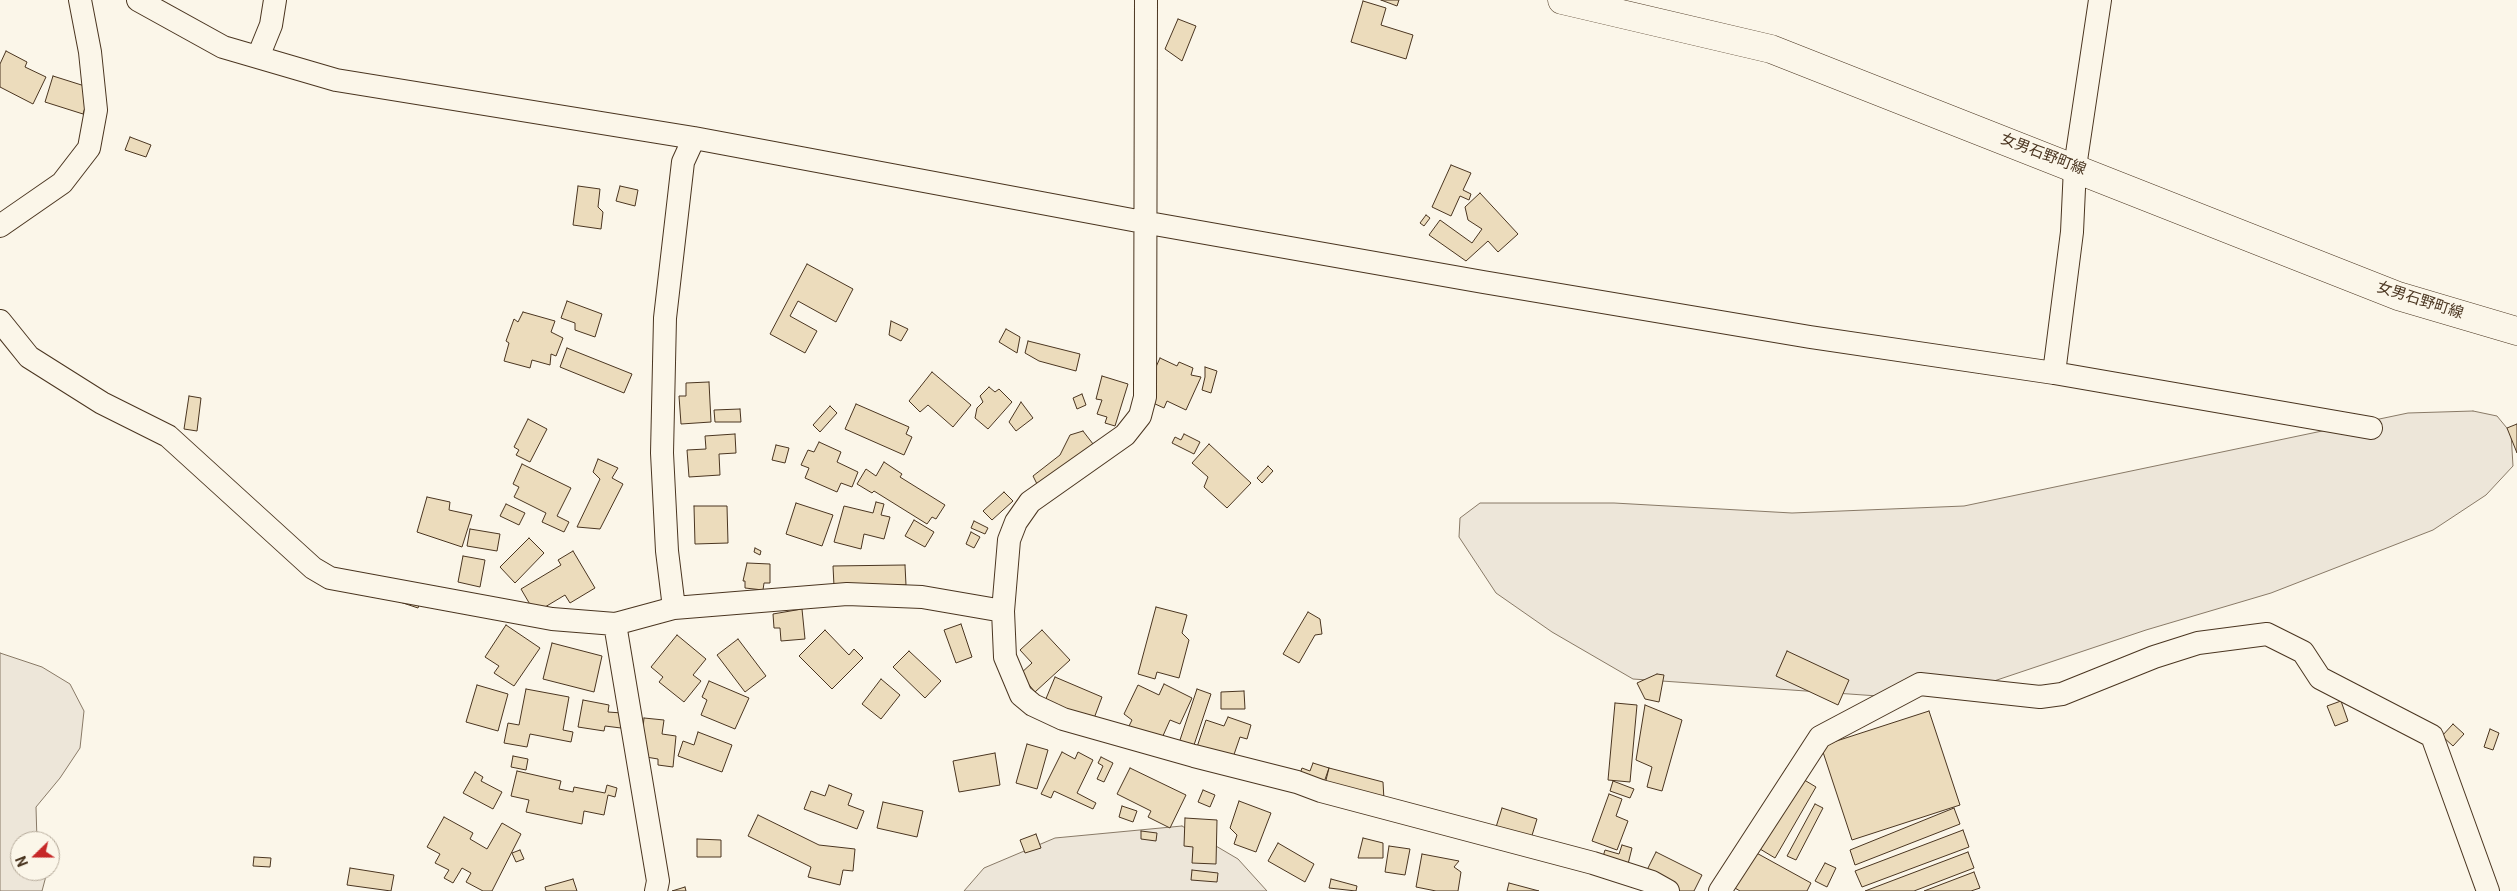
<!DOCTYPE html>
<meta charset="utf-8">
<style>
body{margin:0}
#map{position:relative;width:2517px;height:891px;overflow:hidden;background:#fbf6e9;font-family:Roboto,sans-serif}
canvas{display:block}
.north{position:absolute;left:10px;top:831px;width:50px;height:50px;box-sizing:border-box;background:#fbf6e9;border:1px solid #b4a999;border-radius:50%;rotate:248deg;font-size:14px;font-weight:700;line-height:20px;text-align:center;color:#4a3520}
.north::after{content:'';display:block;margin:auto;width:18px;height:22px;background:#c62828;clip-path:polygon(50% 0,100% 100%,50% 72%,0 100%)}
</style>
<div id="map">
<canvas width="2517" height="891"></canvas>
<div class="north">N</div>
</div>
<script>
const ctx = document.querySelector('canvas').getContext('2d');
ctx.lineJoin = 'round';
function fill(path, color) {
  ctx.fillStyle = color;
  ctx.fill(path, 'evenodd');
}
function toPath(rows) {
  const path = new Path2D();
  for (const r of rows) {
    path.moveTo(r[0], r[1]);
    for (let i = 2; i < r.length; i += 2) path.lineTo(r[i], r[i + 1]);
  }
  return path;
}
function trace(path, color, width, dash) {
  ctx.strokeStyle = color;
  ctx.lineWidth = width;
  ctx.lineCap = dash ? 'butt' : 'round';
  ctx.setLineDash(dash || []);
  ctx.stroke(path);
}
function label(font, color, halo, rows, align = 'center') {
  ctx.font = font + ' Roboto,"Noto Sans JP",sans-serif';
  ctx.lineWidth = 4;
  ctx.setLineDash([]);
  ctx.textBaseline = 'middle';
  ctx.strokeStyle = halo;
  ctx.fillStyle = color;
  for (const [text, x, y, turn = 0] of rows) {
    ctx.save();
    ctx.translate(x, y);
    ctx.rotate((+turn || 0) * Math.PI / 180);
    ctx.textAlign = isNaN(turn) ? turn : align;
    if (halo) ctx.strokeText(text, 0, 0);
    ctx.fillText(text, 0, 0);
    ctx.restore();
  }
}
const green = toPath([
 [2473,411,2497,416,2511,433,2513,466,2486,495,2433,530,2271,593,2146,630,1991,682,1878,696,1633,679,1552,632,1496,593,1459,537,1460,518,1480,503,1614,503,1792,513,1964,506,2408,413,2473,411],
 [0,653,42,667,70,684,84,711,80,748,60,778,36,807,37,841,20,841,20,871,45,871,46,876,42,891,0,891,0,653],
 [1182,826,1238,859,1267,891,964,891,984,868,1055,838,1182,826]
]);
fill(green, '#ede6d9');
trace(green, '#887966', 1);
const building = toPath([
 [1381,0,1399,0,1397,6,1381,0],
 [1363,1,1386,8,1381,25,1413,35,1406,59,1351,42,1363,1],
 [1178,19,1196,26,1182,61,1165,49,1178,19],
 [6,51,27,62,25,67,46,77,33,104,0,87,0,64,6,51],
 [53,76,91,88,83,114,45,102,53,76],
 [130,137,151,145,146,157,125,150,130,137],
 [1451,165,1471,173,1463,190,1471,194,1469,200,1460,196,1451,216,1432,207,1451,165],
 [578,186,600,189,598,207,603,212,601,229,573,225,578,186],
 [620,186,638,190,635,206,616,201,620,186],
 [1480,193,1518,234,1498,252,1488,241,1466,261,1429,235,1440,220,1472,243,1482,229,1468,220,1465,207,1480,193],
 [1426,215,1430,218,1424,226,1420,223,1426,215],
 [807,264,853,289,836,322,798,301,790,316,817,331,805,353,770,334,807,264],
 [567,301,602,314,595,337,575,330,575,323,561,318,567,301],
 [523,312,555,321,551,332,563,338,556,356,551,354,550,365,532,360,530,368,504,361,509,343,506,341,514,319,518,322,523,312],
 [891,321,908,329,901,341,889,335,891,321],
 [1006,329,1020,337,1017,353,999,342,1006,329],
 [1028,341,1080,354,1076,371,1039,361,1025,353,1028,341],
 [567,348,632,374,624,393,560,367,567,348],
 [1160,358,1177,366,1179,362,1193,368,1191,375,1201,377,1186,410,1167,401,1164,408,1142,398,1160,358],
 [1205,367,1217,371,1211,393,1202,390,1205,377,1205,367],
 [932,372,971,405,953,427,928,405,920,412,909,401,932,372],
 [1102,376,1128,384,1115,426,1105,423,1107,417,1097,414,1102,400,1096,399,1102,376],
 [709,382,711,422,681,424,679,396,686,396,686,383,709,382],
 [989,387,995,392,999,389,1012,402,988,429,975,418,977,408,983,402,980,396,989,387],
 [1082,394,1086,405,1077,409,1073,398,1082,394],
 [189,396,201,398,197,431,184,429,189,396],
 [1021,402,1033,418,1016,431,1009,422,1021,402],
 [856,404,909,427,906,434,912,437,904,455,845,429,856,404],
 [830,406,837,413,820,432,813,425,830,406],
 [740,409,741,422,715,422,714,410,740,409],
 [528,419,547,429,530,462,516,455,519,450,514,447,528,419],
 [2517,424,2517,453,2507,428,2517,424],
 [1083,431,1100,453,1039,488,1033,476,1060,455,1070,435,1083,431],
 [735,434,736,453,719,454,720,475,689,477,687,450,706,449,705,436,735,434],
 [1184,434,1200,442,1194,454,1172,443,1175,437,1181,440,1184,434],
 [819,442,841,452,837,462,858,472,852,487,841,483,837,492,805,478,809,468,801,465,808,450,814,452,819,442],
 [1209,444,1251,483,1227,508,1204,487,1208,477,1192,463,1209,444],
 [776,445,789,448,785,463,772,460,776,445],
 [598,459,618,468,612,478,623,484,600,529,577,527,600,479,593,472,598,459],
 [884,462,902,474,900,477,945,505,936,519,932,517,927,524,874,491,872,493,857,484,866,469,876,476,884,462],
 [522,464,571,488,557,516,569,522,564,532,542,522,546,513,514,497,519,487,513,484,522,464],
 [1268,466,1273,471,1262,483,1257,478,1268,466],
 [1004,492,1013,501,992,520,983,511,1004,492],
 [427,497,450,502,449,510,472,515,462,547,417,532,427,497],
 [876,502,884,504,881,515,890,517,884,539,864,534,861,549,834,542,844,506,873,513,876,502],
 [796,503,833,515,822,546,786,534,796,503],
 [506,504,525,513,519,525,500,516,506,504],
 [694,506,727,506,728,543,695,544,694,506],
 [914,520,934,532,925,547,905,536,914,520],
 [974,521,988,528,985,534,971,528,974,521],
 [470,529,500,534,497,551,467,546,470,529],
 [971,532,980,537,974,548,966,544,971,532],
 [529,538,544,553,515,583,500,567,529,538],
 [755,548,761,551,760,555,754,552,755,548],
 [573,551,595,588,570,603,565,595,535,613,521,589,561,565,558,560,573,551],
 [463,556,485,560,480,587,458,582,463,556],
 [747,563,770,564,770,583,764,583,763,590,745,588,745,581,743,581,747,563],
 [905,565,906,585,834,586,833,566,905,565],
 [397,601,420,602,418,608,397,601],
 [1156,607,1187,615,1182,633,1189,640,1179,678,1157,672,1155,679,1138,674,1156,607],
 [802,609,805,639,781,641,780,628,774,628,773,614,802,609],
 [1308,612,1320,619,1322,634,1315,635,1299,663,1283,654,1308,612],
 [961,624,972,657,956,663,944,630,961,624],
 [506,625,540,648,514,686,494,673,499,666,485,657,506,625],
 [825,630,849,655,854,649,863,658,832,689,799,656,825,630],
 [1042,630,1070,660,1035,692,1020,674,1032,663,1020,650,1042,630],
 [677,635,706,659,693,675,701,681,684,702,659,682,663,677,651,667,677,635],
 [738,639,766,676,745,692,717,655,738,639],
 [552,643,602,656,594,692,543,679,552,643],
 [909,651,941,681,925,698,893,667,909,651],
 [1787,651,1849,680,1838,705,1776,676,1787,651],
 [1657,674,1664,675,1659,702,1645,699,1637,683,1657,674],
 [1055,677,1102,697,1093,721,1045,701,1055,677],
 [881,679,900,695,881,719,862,704,881,679],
 [709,681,749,698,735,729,701,715,707,700,702,697,709,681],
 [1164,684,1192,698,1180,724,1170,720,1158,747,1126,732,1132,720,1124,714,1138,685,1159,695,1164,684],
 [477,685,508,694,498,731,466,722,477,685],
 [526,689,569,697,563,730,573,732,571,742,530,734,527,747,504,743,508,723,519,725,526,689],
 [1197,689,1211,694,1189,760,1175,755,1197,689],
 [1244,691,1245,709,1221,709,1221,692,1244,691],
 [583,700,609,705,608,712,622,713,621,728,605,726,604,731,578,727,583,700],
 [2341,701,2348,721,2335,726,2327,706,2341,701],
 [1615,703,1637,705,1630,782,1608,780,1615,703],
 [1645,705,1682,720,1662,791,1647,787,1652,767,1636,760,1645,705],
 [1929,711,1960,805,1852,840,1821,746,1929,711],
 [1228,717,1251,725,1247,739,1240,737,1227,775,1194,756,1206,720,1224,726,1228,717],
 [644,718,664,720,662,734,676,736,673,767,658,765,658,759,640,756,644,718],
 [2453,724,2464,734,2453,746,2442,736,2453,724],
 [2490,729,2499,733,2493,750,2484,747,2490,729],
 [698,732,732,745,722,772,678,756,683,741,694,745,698,732],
 [1027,744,1048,750,1037,789,1016,783,1027,744],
 [1062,752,1075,759,1078,752,1093,760,1077,793,1096,803,1093,809,1054,791,1051,798,1041,794,1062,752],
 [995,753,1000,785,959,792,953,761,995,753],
 [513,756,528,759,526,770,511,767,513,756],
 [1101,757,1113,763,1104,782,1097,779,1103,766,1098,763,1101,757],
 [1313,763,1329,768,1321,791,1297,782,1302,768,1310,771,1313,763],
 [1130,768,1186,795,1170,828,1148,817,1151,811,1117,794,1130,768],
 [1329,768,1383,782,1384,800,1321,800,1329,768],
 [1786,769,1816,787,1775,858,1745,840,1786,769],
 [517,771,561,781,559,789,573,792,574,787,605,793,607,785,617,788,615,797,608,795,604,815,584,811,582,824,526,812,529,800,511,796,517,771],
 [475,772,483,777,481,781,502,792,493,809,463,793,475,772],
 [1613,781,1634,789,1630,798,1610,791,1613,781],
 [829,785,852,794,848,805,864,811,857,829,804,809,811,791,825,796,829,785],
 [1203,790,1215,795,1210,807,1198,802,1203,790],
 [1609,794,1622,799,1616,816,1628,821,1617,850,1592,841,1609,794],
 [1239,801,1271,813,1256,852,1234,844,1237,835,1230,828,1239,801],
 [883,802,923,811,917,837,877,828,883,802],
 [1815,804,1823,808,1796,860,1787,856,1815,804],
 [1122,806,1137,811,1133,822,1119,817,1122,806],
 [1502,808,1537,819,1526,855,1491,843,1502,808],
 [1954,808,1960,824,1855,865,1850,850,1954,808],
 [758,815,819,845,855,849,853,871,843,870,840,885,808,877,811,867,748,836,758,815],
 [444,817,473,833,470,839,487,849,502,823,521,834,492,891,483,891,466,882,471,873,462,868,453,883,444,878,449,870,435,863,440,854,427,847,444,817],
 [1185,818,1217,820,1216,864,1192,863,1193,847,1184,846,1185,818],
 [1963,830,1969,847,1862,887,1855,871,1963,830],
 [1141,831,1157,833,1156,841,1141,839,1141,831],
 [1036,834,1041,848,1025,853,1020,840,1036,834],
 [1363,838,1383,843,1383,858,1358,858,1363,838],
 [697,839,721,840,721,857,697,857,697,839],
 [1278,843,1314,864,1305,882,1268,861,1278,843],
 [1622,845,1632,848,1627,868,1602,860,1605,850,1619,854,1622,845],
 [1742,845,1811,883,1807,891,1740,891,1723,881,1742,845],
 [1389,846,1410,849,1405,875,1385,872,1389,846],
 [520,850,524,859,516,862,512,853,520,850],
 [1656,852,1702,875,1694,891,1645,891,1638,888,1656,852],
 [1968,852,1974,868,1914,891,1865,891,1968,852],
 [1422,854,1459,861,1454,867,1461,872,1458,891,1436,891,1416,887,1422,854],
 [254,857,271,858,270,867,253,866,254,857],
 [1825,863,1836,868,1827,887,1815,881,1825,863],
 [350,868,394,875,391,891,347,885,350,868],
 [1192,870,1218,873,1217,882,1191,880,1192,870],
 [1974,872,1980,888,1971,891,1924,891,1974,872],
 [573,879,577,891,546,891,545,887,573,879],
 [1331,879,1357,886,1356,891,1329,888,1331,879],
 [1509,883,1539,891,1507,891,1509,883],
 [685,887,686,891,672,891,685,887]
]);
fill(building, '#ecdcbc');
trace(building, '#4a3520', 1);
const minor = toPath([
 [138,0,223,47,336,80,694,138,1143,222,1483,282,1810,337,2054,373,2371,428],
 [1146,0,1145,397,1140,416,1125,435,1030,502,1016,522,1009,540,1003,611,1005,657,1021,695,1033,705,1063,719,1194,756,1297,782,1321,791,1593,863,1652,882,1668,891],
 [258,57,271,25,275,0],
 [0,226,62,183,89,148,96,110,90,52,80,0],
 [0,321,29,357,102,403,168,436,313,568,330,578,552,619,615,624,674,608,847,594,922,597,1003,611],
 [2054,373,2072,232,2075,167,2100,0],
 [674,608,667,551,662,453,665,318,683,162,694,138],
 [615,624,658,881,656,891],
 [1720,891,1820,737,1920,684,2040,697,2062,694,2154,657,2198,643,2267,634,2303,652,2320,678,2432,736,2488,891]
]);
const major = toPath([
 [1562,0,1771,49,2398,296,2517,331]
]);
trace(minor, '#4a3520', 24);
trace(major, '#4a3520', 29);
trace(minor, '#fbf6e9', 22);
trace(major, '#fbf6e9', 28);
label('15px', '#4a3520', '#fbf6e9', [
 ["女男石野町線",2043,155,21],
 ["女男石野町線",2420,301,18]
]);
</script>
